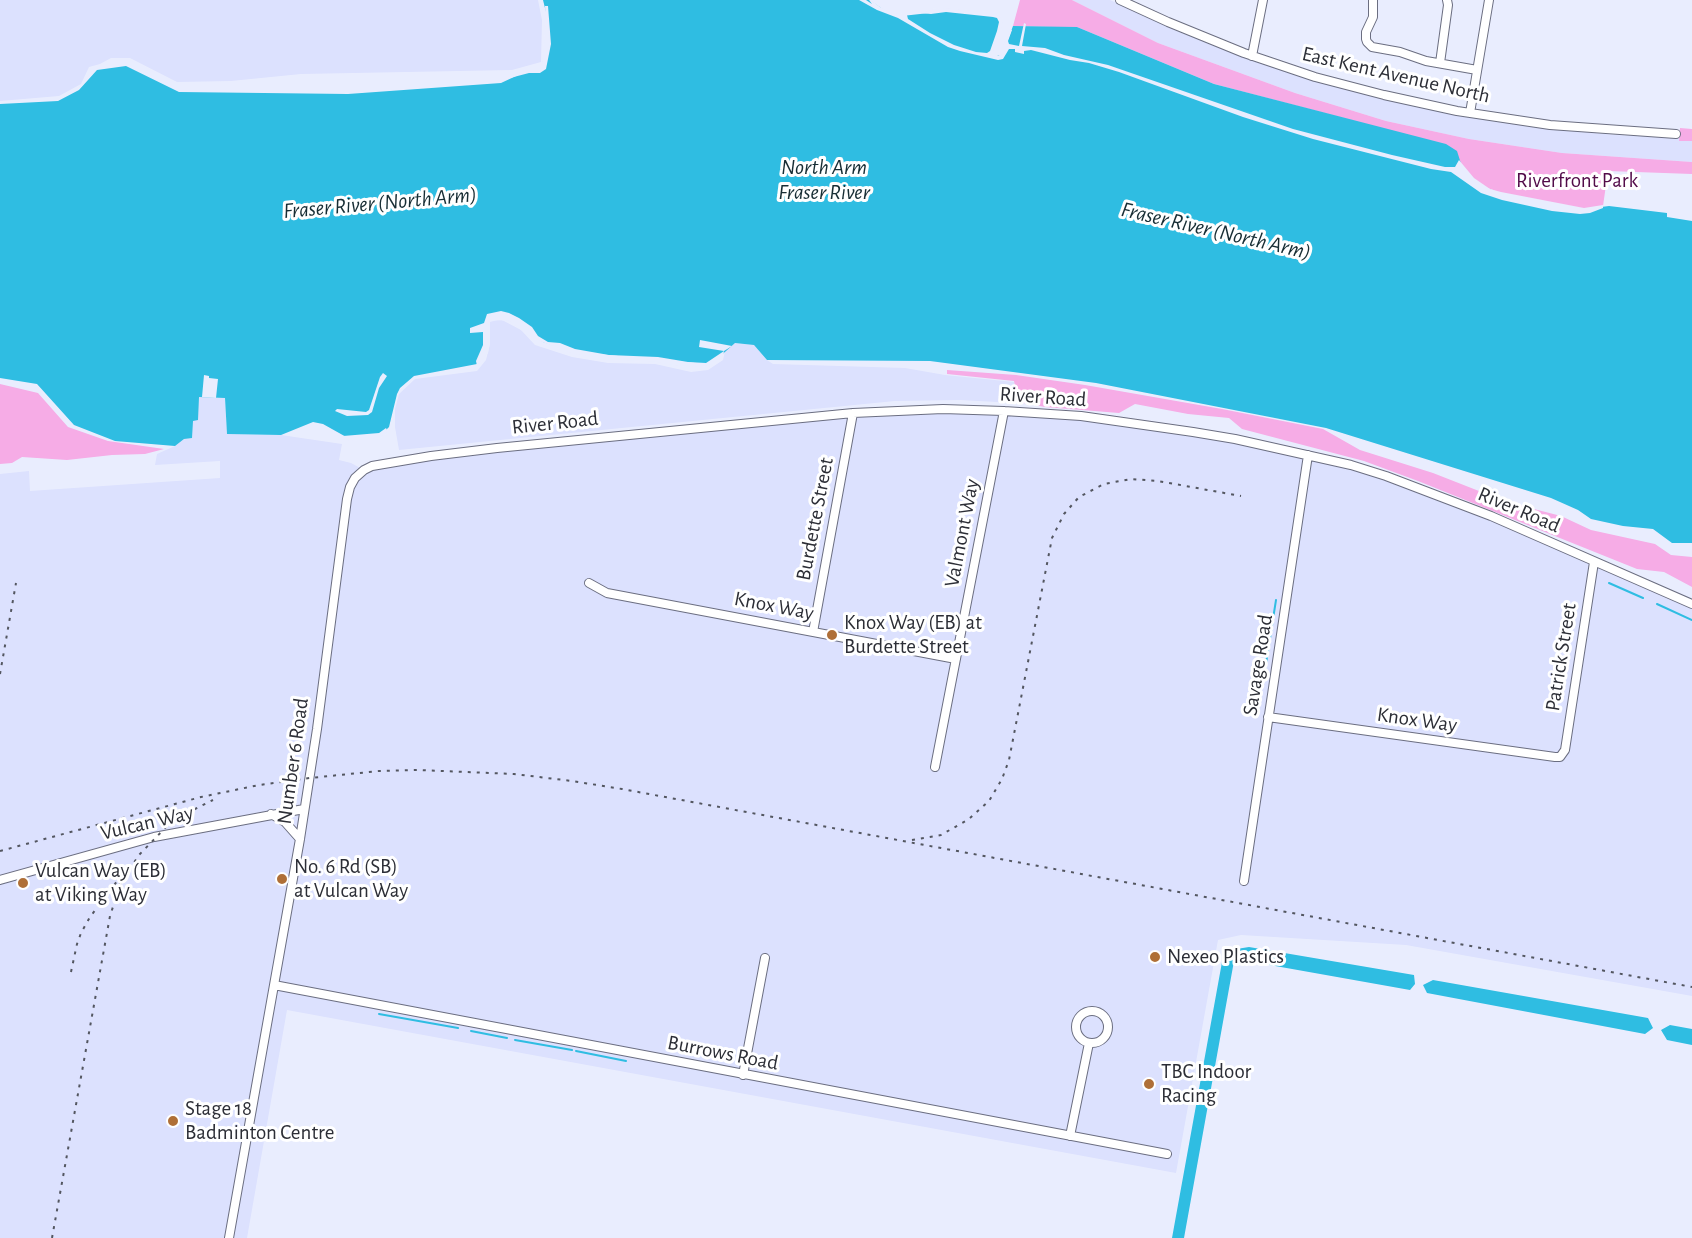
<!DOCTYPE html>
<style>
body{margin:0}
canvas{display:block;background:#e9edfe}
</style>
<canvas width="1692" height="1238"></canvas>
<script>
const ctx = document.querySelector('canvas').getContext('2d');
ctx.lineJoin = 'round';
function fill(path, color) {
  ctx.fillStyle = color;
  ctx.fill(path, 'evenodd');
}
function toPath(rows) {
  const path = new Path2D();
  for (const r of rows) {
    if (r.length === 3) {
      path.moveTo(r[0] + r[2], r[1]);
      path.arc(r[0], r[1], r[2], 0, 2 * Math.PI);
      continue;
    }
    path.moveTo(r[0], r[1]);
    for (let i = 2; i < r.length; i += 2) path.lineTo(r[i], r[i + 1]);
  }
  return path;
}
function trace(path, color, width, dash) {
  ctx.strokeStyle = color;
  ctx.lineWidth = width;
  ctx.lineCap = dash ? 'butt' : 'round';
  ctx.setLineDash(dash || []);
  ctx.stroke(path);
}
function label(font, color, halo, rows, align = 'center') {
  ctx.font = font + ' "Alegreya Sans",sans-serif';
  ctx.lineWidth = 6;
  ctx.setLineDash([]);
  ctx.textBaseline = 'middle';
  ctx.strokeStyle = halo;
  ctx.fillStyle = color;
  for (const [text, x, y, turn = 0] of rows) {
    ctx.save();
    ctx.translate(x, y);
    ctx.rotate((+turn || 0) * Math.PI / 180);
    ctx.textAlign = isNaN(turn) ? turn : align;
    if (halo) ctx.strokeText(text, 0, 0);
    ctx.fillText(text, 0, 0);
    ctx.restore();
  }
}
fill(toPath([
 [0,0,538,0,542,20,541,62,512,70,301,74,231,81,177,82,130,58,111,58,100,64,89,67,81,84,59,96,0,101],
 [1072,0,1110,0,1177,31,1244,57,1325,84,1404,104,1459,116,1532,127,1615,135,1692,138,1692,162,1562,153,1469,139,1386,121,1295,93,1158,43],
 [502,320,521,330,535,345,572,357,608,363,655,364,691,372,708,370,723,360,725,351,735,343,754,345,767,360,773,364,905,368,945,375,1014,382,1015,403,960,400,895,401,399,450,395,427,395,409,399,394,415,379,477,371,486,360,490,344,490,321],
 [202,396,225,398,227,434,281,435,342,444,339,460,351,463,364,470,383,463,853,413,1004,411,1193,432,1386,476,1692,604,1692,996,1406,945,1241,935,1218,940,1176,1173,287,1010,247,1238,0,1238,0,474,29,471,30,491,220,478,220,461,155,465,157,454,175,446,184,439,193,420,198,420,198,397]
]), '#dce1fe');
fill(toPath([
 [1020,0,1072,0,1158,43,1295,93,1386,121,1469,139,1562,153,1692,162,1692,174,1608,171,1603,206,1585,209,1501,193,1054,27,1013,26],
 [1077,27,1214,84,1431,141,1205,83,1067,28],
 [1680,128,1692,129,1692,141,1679,141],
 [947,370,1016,375,1085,385,1222,409,1323,429,1360,450,1433,473,1507,502,1561,516,1591,530,1655,544,1671,555,1692,557,1692,587,1664,572,1637,569,1418,481,1364,461,1242,429,1229,418,1188,414,1135,404,1119,413,1045,407,1018,402,1014,381,947,374],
 [0,384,38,393,68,427,108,441,164,449,145,454,112,455,67,460,22,457,12,463,0,464]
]), '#f6ace6');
fill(toPath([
 [543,0,870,0,888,13,902,16,947,11,994,15,1001,20,992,55,1002,56,1013,26,1077,27,1214,84,1446,144,1457,151,1463,170,1482,187,1501,193,1585,209,1609,206,1667,213,1667,217,1692,221,1692,543,1672,543,1653,529,1623,526,1591,519,1578,510,1551,498,1326,428,1096,383,930,361,767,360,754,345,735,343,716,360,707,364,574,352,543,342,511,319,489,319,488,343,477,364,414,376,400,388,397,394,389,427,381,435,348,438,323,424,313,422,281,435,227,434,225,398,199,397,198,420,193,421,192,438,184,439,175,446,115,441,74,425,37,384,0,378,0,104,58,101,79,90,97,70,126,66,179,92,348,94,501,83,529,70,541,68,548,41,546,12],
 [1249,947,1414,975,1415,984,1410,990,1236,959,1234,961,1184,1238,1172,1238,1224,951],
 [1433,980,1648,1018,1653,1028,1645,1034,1427,993,1423,985],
 [1670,1025,1692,1029,1692,1045,1667,1040,1661,1030]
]), '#2fbde2');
fill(toPath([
 [859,0,866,0,872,4,869,0,871,0,880,7,891,12,907,15,908,19,930,33,954,45,976,52,987,53,990,51,997,31,999,22,997,18,993,17,946,12,931,14,920,13,933,9,949,8,995,13,1002,18,1003,24,993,53,999,56,1009,29,1012,30,1008,41,1009,44,1019,46,1024,23,1026,24,1022,46,1045,48,1064,55,1108,65,1293,129,1392,155,1445,167,1455,167,1459,160,1474,178,1490,189,1501,192,1584,208,1603,205,1603,208,1590,213,1580,214,1552,211,1502,200,1481,193,1451,172,1431,169,1313,139,1243,117,1119,72,1089,63,1070,60,1031,50,1024,51,1024,54,1015,52,1015,49,1009,49,1003,59,998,60,960,51,948,47,898,18,877,10],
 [545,6,548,6,551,44,546,69,540,73,529,73,510,78,509,77,528,68,539,65,542,62,546,26],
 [501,311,509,313,519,318,532,327,538,336,548,342,560,343,575,349,609,355,658,357,688,362,706,363,724,351,699,347,700,340,732,346,724,351,723,357,714,364,700,367,678,366,655,362,613,360,573,354,532,338,509,321,497,320,490,322,490,344,488,353,477,366,476,361,483,345,483,332,470,333,470,328,484,323,487,314],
 [383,373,387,376,379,388,372,412,368,415,347,416,335,411,337,409,366,412,369,410,380,377],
 [204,375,209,376,209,378,218,379,216,398,202,397],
 [386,428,388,432,380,438,348,441,343,436,379,433]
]), '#e9edfe');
trace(toPath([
 [1609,583,1643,598],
 [1657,604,1692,620],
 [1264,676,1276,600],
 [379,1014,458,1028],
 [471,1031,507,1038],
 [515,1040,572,1050],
 [576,1051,626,1061]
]), '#2fbde2', 2);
const minor = toPath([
 [1120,0,1168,22,1244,53,1315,77,1384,95,1457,111,1550,125,1676,134],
 [1373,0,1373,17,1366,32,1366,39,1367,42,1372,47,1400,52,1426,61,1477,70],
 [1252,56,1263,0],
 [1440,63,1448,5,1447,0],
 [1470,113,1489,0],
 [589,583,607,593,956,659],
 [813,632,853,413],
 [1268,717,1555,757,1560,757,1565,750,1594,562],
 [935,767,1004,411],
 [271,814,285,822,300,839],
 [0,880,154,837,304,809],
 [1244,881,1308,455],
 [274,985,1167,1154],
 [1092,1027,16],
 [743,1075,765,958],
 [1070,1136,1089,1043],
 [229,1238,300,839,317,729,347,499,350,487,355,478,364,470,372,466,431,456,497,448,853,413,943,409,1004,411,1081,416,1193,432,1235,439,1351,465,1386,476,1491,516,1692,604]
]);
trace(minor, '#6b6e81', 10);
trace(minor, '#fff', 8);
trace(toPath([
 [0,674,16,583],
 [912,840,941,835,969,819,989,801,1002,779,1009,760,1052,538,1064,514,1079,497,1104,484,1131,479,1158,481,1241,496],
 [0,851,201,797,259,785,310,778,379,771,418,770,514,774,572,781,622,789,1692,987],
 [71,972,77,944,81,933,90,917,118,880],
 [52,1238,110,916,121,882,139,855,167,826,181,816,213,800]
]), '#535660', 2, [3, 6]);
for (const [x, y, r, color] of [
 [832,635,6,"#af6f37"],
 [282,879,6,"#af6f37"],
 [23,883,6,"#af6f37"],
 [1155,957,6,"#af6f37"],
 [1149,1084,6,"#af6f37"],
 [173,1121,6,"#af6f37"]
]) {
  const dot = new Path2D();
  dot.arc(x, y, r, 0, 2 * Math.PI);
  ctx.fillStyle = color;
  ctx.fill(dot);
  trace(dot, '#fff', 2);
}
label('21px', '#2c2e36', '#fff', [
 ["East Kent Avenue North",1396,75,13],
 ["River Road",1043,397,4],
 ["River Road",555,423,-6],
 ["River Road",1519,510,23],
 ["Burdette Street",815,519,-79],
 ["Valmont Way",962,533,-79],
 ["Knox Way",774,606,11],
 ["Patrick Street",1561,657,-81],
 ["Savage Road",1258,665,-81],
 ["Knox Way",1417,720,8],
 ["Number 6 Road",293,761,-82],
 ["Vulcan Way",147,823,-13],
 ["Burrows Road",723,1053,11]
]);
label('21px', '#520b49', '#fff', [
 ["Riverfront Park",1577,181]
]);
label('21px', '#2c2e36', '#fff', [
 ["Knox Way (EB) at",844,623],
 ["Burdette Street",844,647],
 ["No. 6 Rd (SB)",294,867],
 ["at Vulcan Way",294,891],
 ["Vulcan Way (EB)",35,871],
 ["at Viking Way",35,895],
 ["Nexeo Plastics",1167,957],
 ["TBC Indoor",1161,1072],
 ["Racing",1161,1096],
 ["Stage 18",185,1109],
 ["Badminton Centre",185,1133]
], 'left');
label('italic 22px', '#172d34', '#fff', [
 ["North Arm",824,167],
 ["Fraser River",824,192],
 ["Fraser River (North Arm)",380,203,-5],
 ["Fraser River (North Arm)",1216,231,13]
]);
</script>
